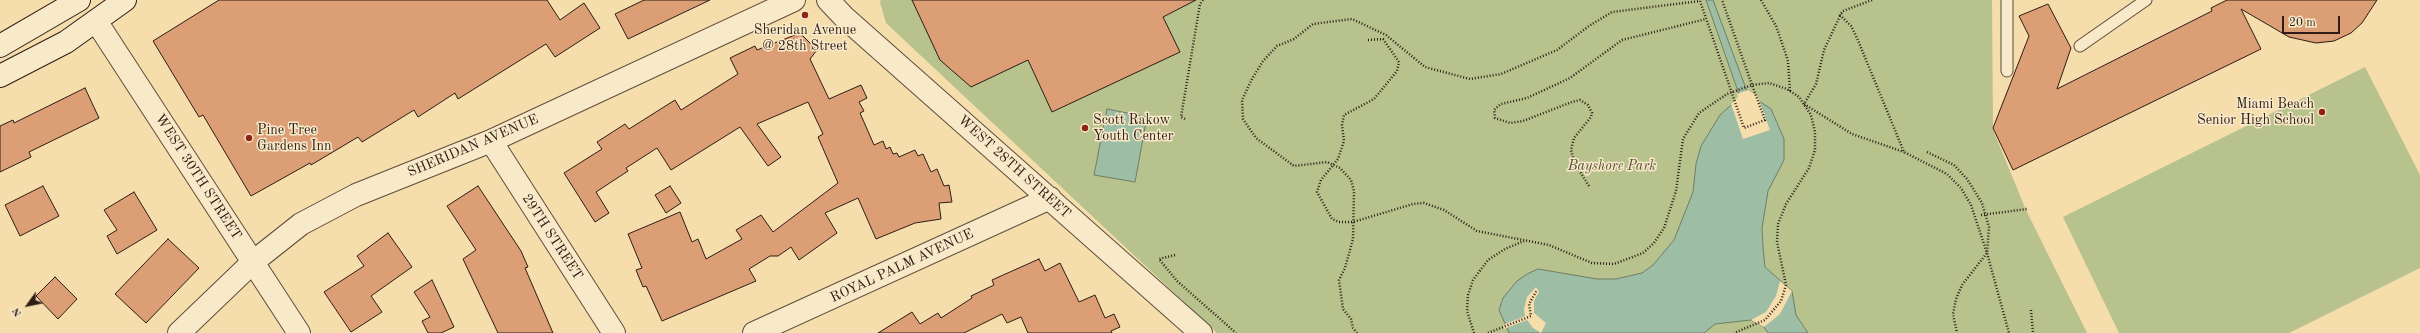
<!DOCTYPE html>
<style>
body{margin:0}
#map{position:relative;width:2420px;height:333px;overflow:hidden;background:#f5ddac;font-family:"Old Standard TT",serif}
canvas{display:block}
.north{position:absolute;left:8px;top:285px;width:40px;height:40px;-webkit-text-stroke:3px #f8e9c9;paint-order:stroke;rotate:237deg;font-size:11px;font-weight:700;line-height:16px;text-align:center;color:#2d1d16}
.north::after{content:'';display:block;margin:auto;width:14px;height:18px;background:#2d1d16;clip-path:polygon(50% 0,100% 100%,50% 72%,0 100%)}
.scale{position:absolute;left:2282px;top:16px;width:58px;height:18px;box-sizing:border-box;border:2px solid #2d1d16;border-top:0;padding-left:5px;font-size:12px;line-height:14px;white-space:nowrap;color:#2d1d16;-webkit-text-stroke:3px #f8e9c9;paint-order:stroke}
</style>
<div id="map">
<canvas width="2420" height="333"></canvas>
<div class="north">N</div>
<div class="scale">20 m</div>
</div>
<script>
const ctx = document.querySelector('canvas').getContext('2d');
ctx.lineJoin = 'round';
function fill(path, color) {
  ctx.fillStyle = color;
  ctx.fill(path, 'evenodd');
}
function toPath(rows) {
  const path = new Path2D();
  for (const r of rows) {
    path.moveTo(r[0], r[1]);
    for (let i = 2; i < r.length; i += 2) path.lineTo(r[i], r[i + 1]);
  }
  return path;
}
function trace(path, color, width, dash) {
  ctx.strokeStyle = color;
  ctx.lineWidth = width;
  ctx.lineCap = dash ? 'butt' : 'round';
  ctx.setLineDash(dash || []);
  ctx.stroke(path);
}
function label(font, color, halo, rows, align = 'center') {
  ctx.font = font + ' "Old Standard TT",serif';
  ctx.lineWidth = 3;
  ctx.setLineDash([]);
  ctx.textBaseline = 'middle';
  ctx.strokeStyle = halo;
  ctx.fillStyle = color;
  for (const [text, x, y, turn = 0] of rows) {
    ctx.save();
    ctx.translate(x, y);
    ctx.rotate((+turn || 0) * Math.PI / 180);
    ctx.textAlign = isNaN(turn) ? turn : align;
    if (halo) ctx.strokeText(text, 0, 0);
    ctx.fillText(text, 0, 0);
    ctx.restore();
  }
}
fill(toPath([
 [881,0,1992,0,1993,130,2026,210,2087,333,1217,333,886,23,880,2],
 [2365,67,2420,175,2420,268,2289,333,2119,333,2063,217]
]), '#b7c28d');
const water = toPath([
 [1706,0,1713,0,1748,94,1771,109,1784,139,1784,160,1768,191,1762,228,1763,248,1765,267,1792,291,1796,315,1808,333,1768,333,1764,327,1751,320,1715,324,1704,333,1509,333,1499,310,1503,298,1517,281,1529,273,1538,269,1597,279,1616,279,1642,273,1653,265,1674,240,1693,192,1696,164,1701,146,1720,115,1740,97,1706,0],
 [1107,109,1147,117,1135,182,1094,175,1107,109]
]);
fill(water, '#9dbda4');
trace(water, '#707d6b', 1);
fill(toPath([
 [1748,90,1758,97,1770,130,1743,139,1731,104,1738,97,1737,94],
 [1780,281,1792,291,1780,314,1764,327,1751,320,1766,312,1776,296],
 [1536,287,1539,292,1534,301,1534,313,1546,323,1541,333,1533,328,1527,320,1504,329,1503,325,1525,316,1524,309,1527,297]
]), '#f5ddac');
const building = toPath([
 [219,0,547,0,560,20,584,3,600,28,555,57,546,44,458,99,455,93,418,117,414,110,362,142,358,137,311,165,310,163,251,196,203,115,199,117,153,41,219,0],
 [644,0,710,0,628,39,615,14,644,0],
 [912,0,1196,0,1163,17,1180,52,1052,112,1028,60,971,87,940,60,912,0],
 [2227,0,2377,0,2362,23,2351,33,2334,41,2316,43,2289,37,2241,9,2261,49,2013,170,1993,128,2029,36,2019,16,2048,4,2071,48,2057,89,2212,11,2211,8,2227,0],
 [800,33,817,50,810,59,829,99,861,85,867,98,859,102,864,111,860,113,874,145,883,141,886,149,890,147,893,154,897,153,899,157,915,150,918,156,923,154,931,172,937,169,944,186,949,185,952,202,939,203,941,219,915,223,876,239,858,198,825,213,837,233,799,260,791,247,778,256,770,256,749,269,756,281,662,321,646,286,643,287,636,270,642,268,628,234,680,212,692,242,698,239,706,259,742,239,736,230,761,215,773,232,838,183,818,137,823,134,808,102,757,124,781,157,768,166,740,127,671,170,657,148,626,168,628,171,596,192,609,213,595,222,564,173,602,149,597,142,625,124,629,129,675,100,681,110,738,74,730,58,755,46,757,50,800,33],
 [85,88,99,118,29,152,31,157,0,172,0,126,13,120,14,123,85,88],
 [43,186,59,216,20,236,5,205,43,186],
 [478,186,521,251,528,267,525,268,553,333,498,333,463,259,476,250,447,206,478,186],
 [670,186,681,203,666,213,655,195,670,186],
 [134,192,157,230,117,254,107,236,117,230,104,210,134,192],
 [388,233,412,267,371,296,382,312,351,332,324,292,364,266,357,256,388,233],
 [168,239,199,268,146,323,115,294,168,239],
 [1039,259,1045,271,1060,263,1079,302,1095,295,1105,318,1114,314,1120,327,1111,331,1112,333,1028,333,1021,317,1007,323,1002,314,964,333,878,333,912,312,920,324,938,313,941,318,972,298,971,296,994,285,992,280,1039,259],
 [55,277,77,299,58,319,36,296,55,277],
 [432,280,454,327,441,333,428,333,422,321,430,317,414,292,432,280]
]);
fill(building, '#dc9e75');
trace(building, '#2d1d16', 1);
const service = toPath([
 [2080,46,2146,0],
 [2007,71,2007,0]
]);
const minor = toPath([
 [828,0,844,17,1201,333],
 [96,21,299,333],
 [491,141,614,333],
 [179,333,253,262,301,224,356,195,491,141,794,0],
 [754,333,1050,198]
]);
const secondary = toPath([
 [0,46,79,0],
 [0,76,66,42,125,0]
]);
trace(service, '#5f4d3c', 13);
trace(minor, '#5f4d3c', 24);
trace(secondary, '#2d1d16', 24);
trace(toPath([
 [1761,0,1776,26,1782,43,1788,61,1790,91],
 [1872,0,1843,11,1840,15,1851,26,1857,38,1904,152,1947,174,1961,188,1971,205,1987,253,2009,333],
 [1700,1,1744,128,1765,120,1752,85,1769,83,1787,89,1799,97,1811,115,1815,132,1815,150,1809,168,1786,204,1778,224,1777,242,1786,285,1781,301,1765,320,1734,333],
 [1840,16,1824,50,1816,84,1804,104,1852,134,1904,152],
 [1368,40,1383,39,1399,62,1397,71,1374,99,1344,115,1342,125,1344,141,1338,159,1321,180,1317,192,1332,219,1339,222,1353,222,1413,204,1424,203,1444,210,1477,231,1549,245,1592,263,1614,264,1643,253,1654,243,1664,228,1676,191,1683,139,1699,113,1727,94,1752,85,1722,0],
 [1185,119,1181,117,1200,4,1203,0],
 [1927,152,1954,165,1967,179,1982,203,1989,227,1987,253,1962,285,1956,299,1953,314,1957,333],
 [1589,186,1575,164,1571,150,1574,138,1591,117,1592,113,1588,105,1580,100,1572,102,1523,121,1510,123,1495,118,1494,110,1501,104,1527,98,1570,78,1622,40,1706,19],
 [1981,215,2027,209],
 [1175,255,1159,259,1177,281,1236,333],
 [2031,310,2033,333],
 [1357,333,1353,328,1351,319,1343,309,1339,280,1345,268,1353,239,1354,191,1351,180,1340,168,1327,162,1294,166,1256,138,1243,119,1242,100,1252,79,1263,61,1277,46,1294,39,1313,24,1352,19,1386,35,1425,67,1470,79,1501,74,1557,50,1589,26,1612,12,1700,1],
 [1474,333,1467,311,1468,295,1473,280,1488,260,1505,249,1524,241],
 [1488,333,1531,316,1529,304,1537,290]
]), '#2d1d16', 2.5, [1, 2]);
trace(service, '#f8e9c9', 11);
trace(minor, '#f8e9c9', 22);
trace(secondary, '#f8e9c9', 22);
for (const [x, y, r, color] of [
 [805,15,4,"#8f2418"],
 [2322,112,4,"#8f2418"],
 [1085,128,4,"#8f2418"],
 [249,138,4,"#8f2418"]
]) {
  const dot = new Path2D();
  dot.arc(x, y, r, 0, 2 * Math.PI);
  ctx.fillStyle = color;
  ctx.fill(dot);
  trace(dot, '#f8e9c9', 1.5);
}
label('14px', '#2d1d16', '#f8e9c9', [
 ["Sheridan Avenue",805,30,"center"],
 ["@ 28th Street",805,46,"center"],
 ["Miami Beach",2314,104,"right"],
 ["Senior High School",2314,120,"right"],
 ["Scott Rakow",1093,120],
 ["Youth Center",1093,136],
 ["Pine Tree",257,130],
 ["Gardens Inn",257,146]
], 'left');
label('14px', '#2d1d16', '#f8e9c9', [
 ["SHERIDAN AVENUE",473,146,-23],
 ["WEST 28TH STREET",1014,167,42],
 ["WEST 30TH STREET",198,177,57],
 ["29TH STREET",552,237,57],
 ["ROYAL PALM AVENUE",902,266,-25]
]);
label('italic 14px', '#564f3a', '#f8e9c9', [
 ["Bayshore Park",1612,166]
]);
</script>
